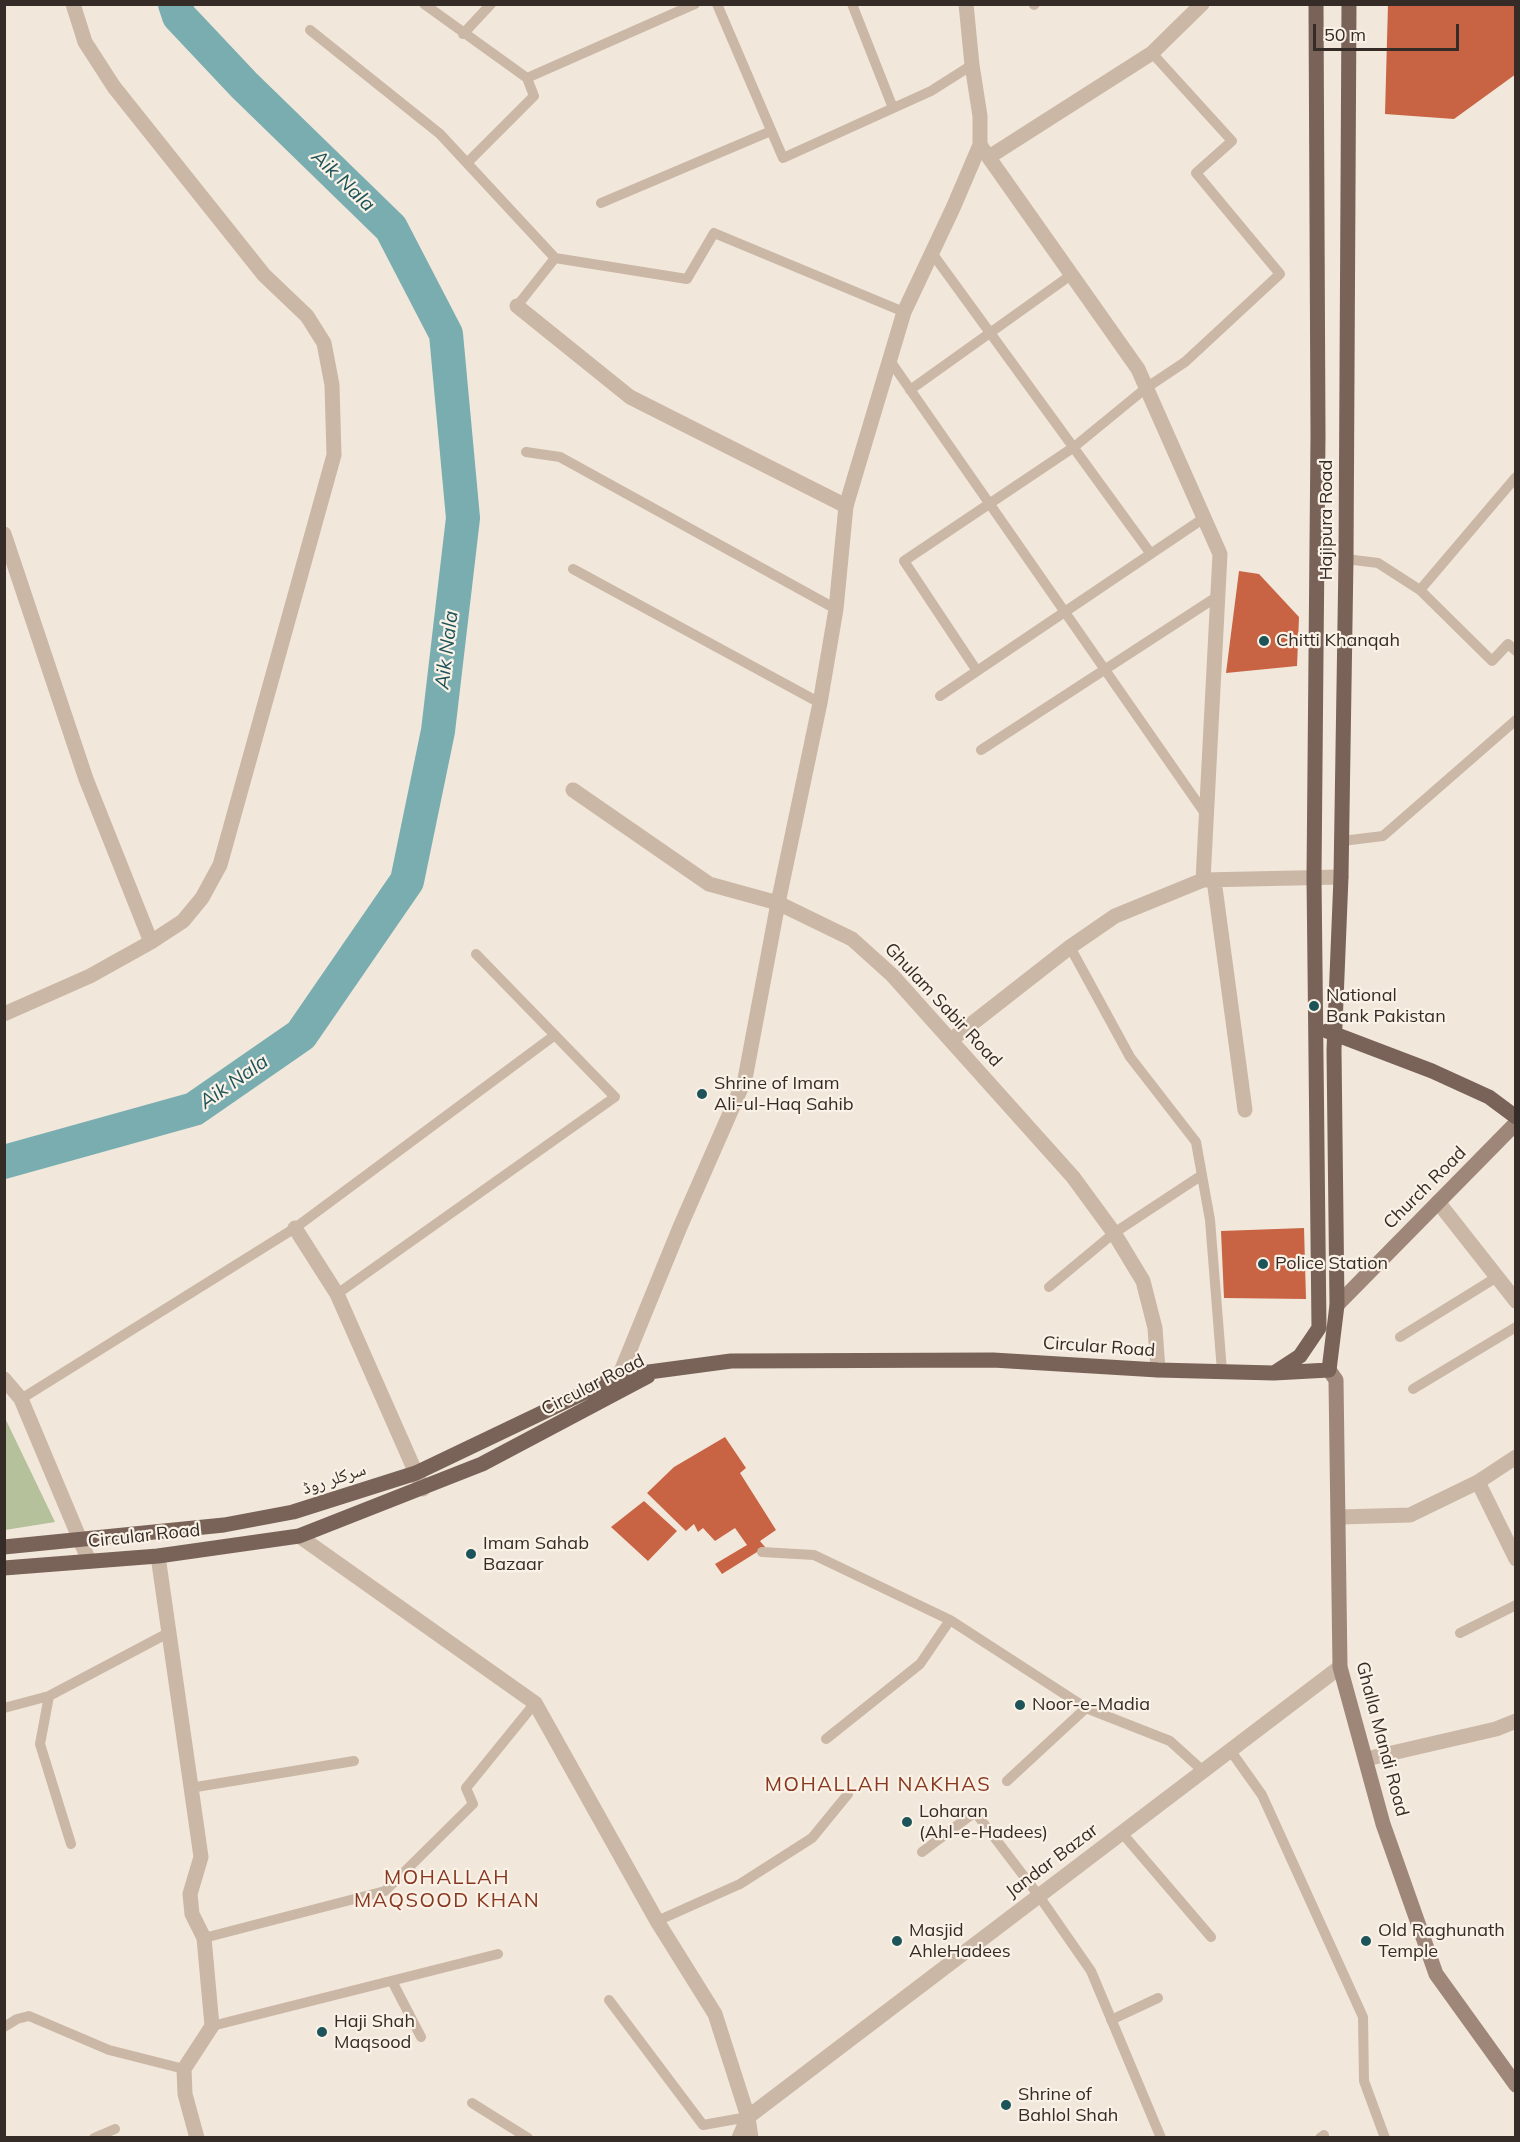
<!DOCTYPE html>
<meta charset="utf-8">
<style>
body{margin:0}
#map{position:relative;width:1520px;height:2142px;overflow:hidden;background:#f2e7db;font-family:Mulish,sans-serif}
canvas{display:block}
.frame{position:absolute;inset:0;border:6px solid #362c27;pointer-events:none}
.scale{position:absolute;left:1313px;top:24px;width:146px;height:27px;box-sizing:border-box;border:3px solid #362c27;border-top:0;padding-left:8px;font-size:18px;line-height:21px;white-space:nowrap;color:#362c27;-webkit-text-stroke:4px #faf1e7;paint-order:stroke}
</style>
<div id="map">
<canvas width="1520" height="2142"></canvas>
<div class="frame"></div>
<div class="scale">50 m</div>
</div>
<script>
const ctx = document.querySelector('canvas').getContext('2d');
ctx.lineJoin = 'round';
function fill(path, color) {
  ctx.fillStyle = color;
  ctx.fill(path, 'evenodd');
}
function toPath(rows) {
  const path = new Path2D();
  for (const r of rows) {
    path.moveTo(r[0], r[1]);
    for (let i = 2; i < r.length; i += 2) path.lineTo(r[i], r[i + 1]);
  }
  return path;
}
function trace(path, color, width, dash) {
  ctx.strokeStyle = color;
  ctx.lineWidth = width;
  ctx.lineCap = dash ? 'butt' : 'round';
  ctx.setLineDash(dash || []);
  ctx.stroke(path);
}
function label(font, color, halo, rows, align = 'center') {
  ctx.font = font + ' Mulish,"Noto Naskh Arabic",sans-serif';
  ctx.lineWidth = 4.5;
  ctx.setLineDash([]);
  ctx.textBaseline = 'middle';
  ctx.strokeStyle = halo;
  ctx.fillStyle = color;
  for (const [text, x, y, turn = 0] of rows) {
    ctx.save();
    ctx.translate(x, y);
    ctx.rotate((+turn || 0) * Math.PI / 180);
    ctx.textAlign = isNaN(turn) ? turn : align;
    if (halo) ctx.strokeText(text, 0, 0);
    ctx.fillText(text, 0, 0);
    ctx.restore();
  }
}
fill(toPath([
 [5,1418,55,1522,5,1530]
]), '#b4c19a');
trace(toPath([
 [4,1162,194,1109,301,1035,407,881,438,731,463,518,446,334,391,228,244,85,179,16,175,4]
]), '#79adb0', 34);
fill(toPath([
 [1388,4,1516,4,1516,74,1454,119,1385,114],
 [1239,571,1259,574,1299,617,1297,666,1226,673],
 [1304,1228,1306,1299,1224,1298,1221,1231],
 [725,1437,746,1468,740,1473,776,1530,760,1541,765,1547,722,1574,715,1564,747,1545,735,1528,715,1541,703,1528,698,1532,694,1524,686,1531,647,1493,674,1467],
 [644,1501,677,1531,648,1561,611,1527]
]), '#c86443');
trace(toPath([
 [424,4,527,78],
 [717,4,783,158,931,91,972,65],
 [852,4,893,108],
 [1034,5,1035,4],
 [310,30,440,134,555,258,687,279,714,233,904,312],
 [463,34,491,4],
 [467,163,534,96,527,78,695,4],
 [601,203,771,131],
 [932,253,1151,554],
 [517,306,555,258],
 [891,362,1206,815],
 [910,390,1071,275],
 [526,452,560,457,836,609],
 [1346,559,1378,563,1420,590,1492,661,1508,644,1516,651],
 [573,569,820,703],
 [1420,590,1516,477],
 [977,671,904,561,1074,447,1146,388,1185,362,1280,274,1196,173,1232,141,1152,53],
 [940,696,1204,518],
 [981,750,1218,596],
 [1342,841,1383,836,1516,720],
 [1070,947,1130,1057,1196,1142,1210,1220,1222,1371],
 [1049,1287,1114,1233,1202,1175],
 [337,1294,615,1097,476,954],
 [1400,1337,1497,1277],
 [1413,1389,1516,1327],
 [21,1399,295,1228,555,1035],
 [762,1552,814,1555,950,1620,1086,1708,1170,1741,1203,1771],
 [1460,1633,1516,1605],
 [49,1696,40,1744,71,1844],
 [4,1708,49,1696,170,1632],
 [826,1739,920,1664,950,1620],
 [1230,1750,1262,1795,1363,2017,1364,2081,1385,2138],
 [1007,1781,1086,1708],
 [190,1788,354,1761],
 [1122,1833,1211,1937],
 [922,1852,975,1812,1039,1896,1091,1971,1161,2138],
 [657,1921,740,1884,812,1838,848,1794],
 [204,1938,385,1891,473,1804,466,1788,535,1703],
 [392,1981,421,2037],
 [609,2000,703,2125,748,2117],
 [1111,2020,1158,1998],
 [212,2026,498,1954],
 [4,2027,17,2019,29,2016,109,2050,184,2069],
 [472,2103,528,2138],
 [94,2138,115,2129],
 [1320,2138,1324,2135]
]), '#cab7a6', 10);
trace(toPath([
 [980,145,1138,369,1220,554,1203,880],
 [989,157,1152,53,1202,4],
 [517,306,630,397,846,506],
 [4,534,86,779,151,942],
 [573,790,709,884,778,903,852,939,892,975,1073,1177,1114,1233,1143,1281,1155,1328,1158,1370],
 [1214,880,1245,1110],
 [4,1014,90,976,151,942,183,921,202,898,220,865,334,455,332,385,324,343,307,316,264,275,114,87,85,42,73,4],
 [951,1040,1070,947,1115,916,1203,880,1341,877],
 [1438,1202,1516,1301],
 [295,1228,337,1294,423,1489],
 [1478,1482,1516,1559],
 [1340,1517,1410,1515,1478,1482,1516,1457],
 [158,1556,201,1857,190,1894,192,1914,204,1938,212,2026,184,2069,185,2094,197,2138],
 [1366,1759,1496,1729,1516,1721]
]), '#cab7a6', 15);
trace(toPath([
 [4,1379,21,1399,89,1561],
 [615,1386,680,1227,745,1079,778,903,820,703,836,609,846,506,904,312,953,208,980,145,980,116,972,65,966,4],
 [299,1536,535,1703,657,1921,715,2014,748,2117,751,2138],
 [739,2138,748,2117,1340,1667]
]), '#cab7a6', 15);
trace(toPath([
 [1337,1305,1516,1123],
 [1329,1370,1336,1380,1340,1667,1383,1824,1436,1974,1516,2085]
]), '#9e8678', 15);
trace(toPath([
 [1327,1031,1432,1071,1489,1097,1516,1117],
 [1274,1373,1300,1356,1319,1328,1314,877,1318,435,1316,4],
 [4,1547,224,1525,293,1512,416,1473,619,1376,731,1361,993,1360,1158,1370,1274,1373,1329,1370,1337,1305,1334,1050,1341,877,1346,559,1349,4],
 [4,1568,158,1556,299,1536,482,1464,648,1376]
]), '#796358', 15);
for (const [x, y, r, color] of [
 [1264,641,6,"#1c5459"],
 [1314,1006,6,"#1c5459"],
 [702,1094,6,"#1c5459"],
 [1263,1264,6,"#1c5459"],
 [471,1554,6,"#1c5459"],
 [1020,1705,6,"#1c5459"],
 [907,1822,6,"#1c5459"],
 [897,1941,6,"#1c5459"],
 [1366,1941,6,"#1c5459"],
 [322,2032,6,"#1c5459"],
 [1006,2105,6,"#1c5459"]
]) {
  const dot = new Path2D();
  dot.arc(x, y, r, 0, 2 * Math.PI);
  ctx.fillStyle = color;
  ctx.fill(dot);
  trace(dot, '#faf1e7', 2);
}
label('18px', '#362c27', '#faf1e7', [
 ["Hajipura Road",1327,520,-90],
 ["Ghulam Sabir Road",943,1005,47],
 ["Church Road",1425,1188,-45],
 ["Circular Road",1099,1347,4],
 ["Circular Road",593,1385,-27],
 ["سرکلر روڈ",334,1479,-18],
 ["Circular Road",144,1536,-6],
 ["Ghalla Mandi Road",1382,1739,75],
 ["Jandar Bazar",1052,1861,-37]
]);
label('18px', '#362c27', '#faf1e7', [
 ["Chitti Khanqah",1276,641],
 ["National",1326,996],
 ["Bank Pakistan",1326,1017],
 ["Shrine of Imam",714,1084],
 ["Ali-ul-Haq Sahib",714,1105],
 ["Police Station",1275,1264],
 ["Imam Sahab",483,1544],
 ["Bazaar",483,1565],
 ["Noor-e-Madia",1032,1705],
 ["Loharan",919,1812],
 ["(Ahl-e-Hadees)",919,1833],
 ["Masjid",909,1931],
 ["AhleHadees",909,1952],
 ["Old Raghunath",1378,1931],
 ["Temple",1378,1952],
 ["Haji Shah",334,2022],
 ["Maqsood",334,2043],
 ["Shrine of",1018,2095],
 ["Bahlol Shah",1018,2116]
], 'left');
label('italic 20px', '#1c5459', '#faf1e7', [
 ["Aik Nala",343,181,44],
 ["Aik Nala",447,650,-83],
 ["Aik Nala",234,1082,-35]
]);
ctx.letterSpacing = '1.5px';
label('20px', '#87381f', '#faf1e7', [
 ["MOHALLAH NAKHAS",878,1785],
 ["MOHALLAH",447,1878],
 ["MAQSOOD KHAN",447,1901]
]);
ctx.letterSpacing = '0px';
</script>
